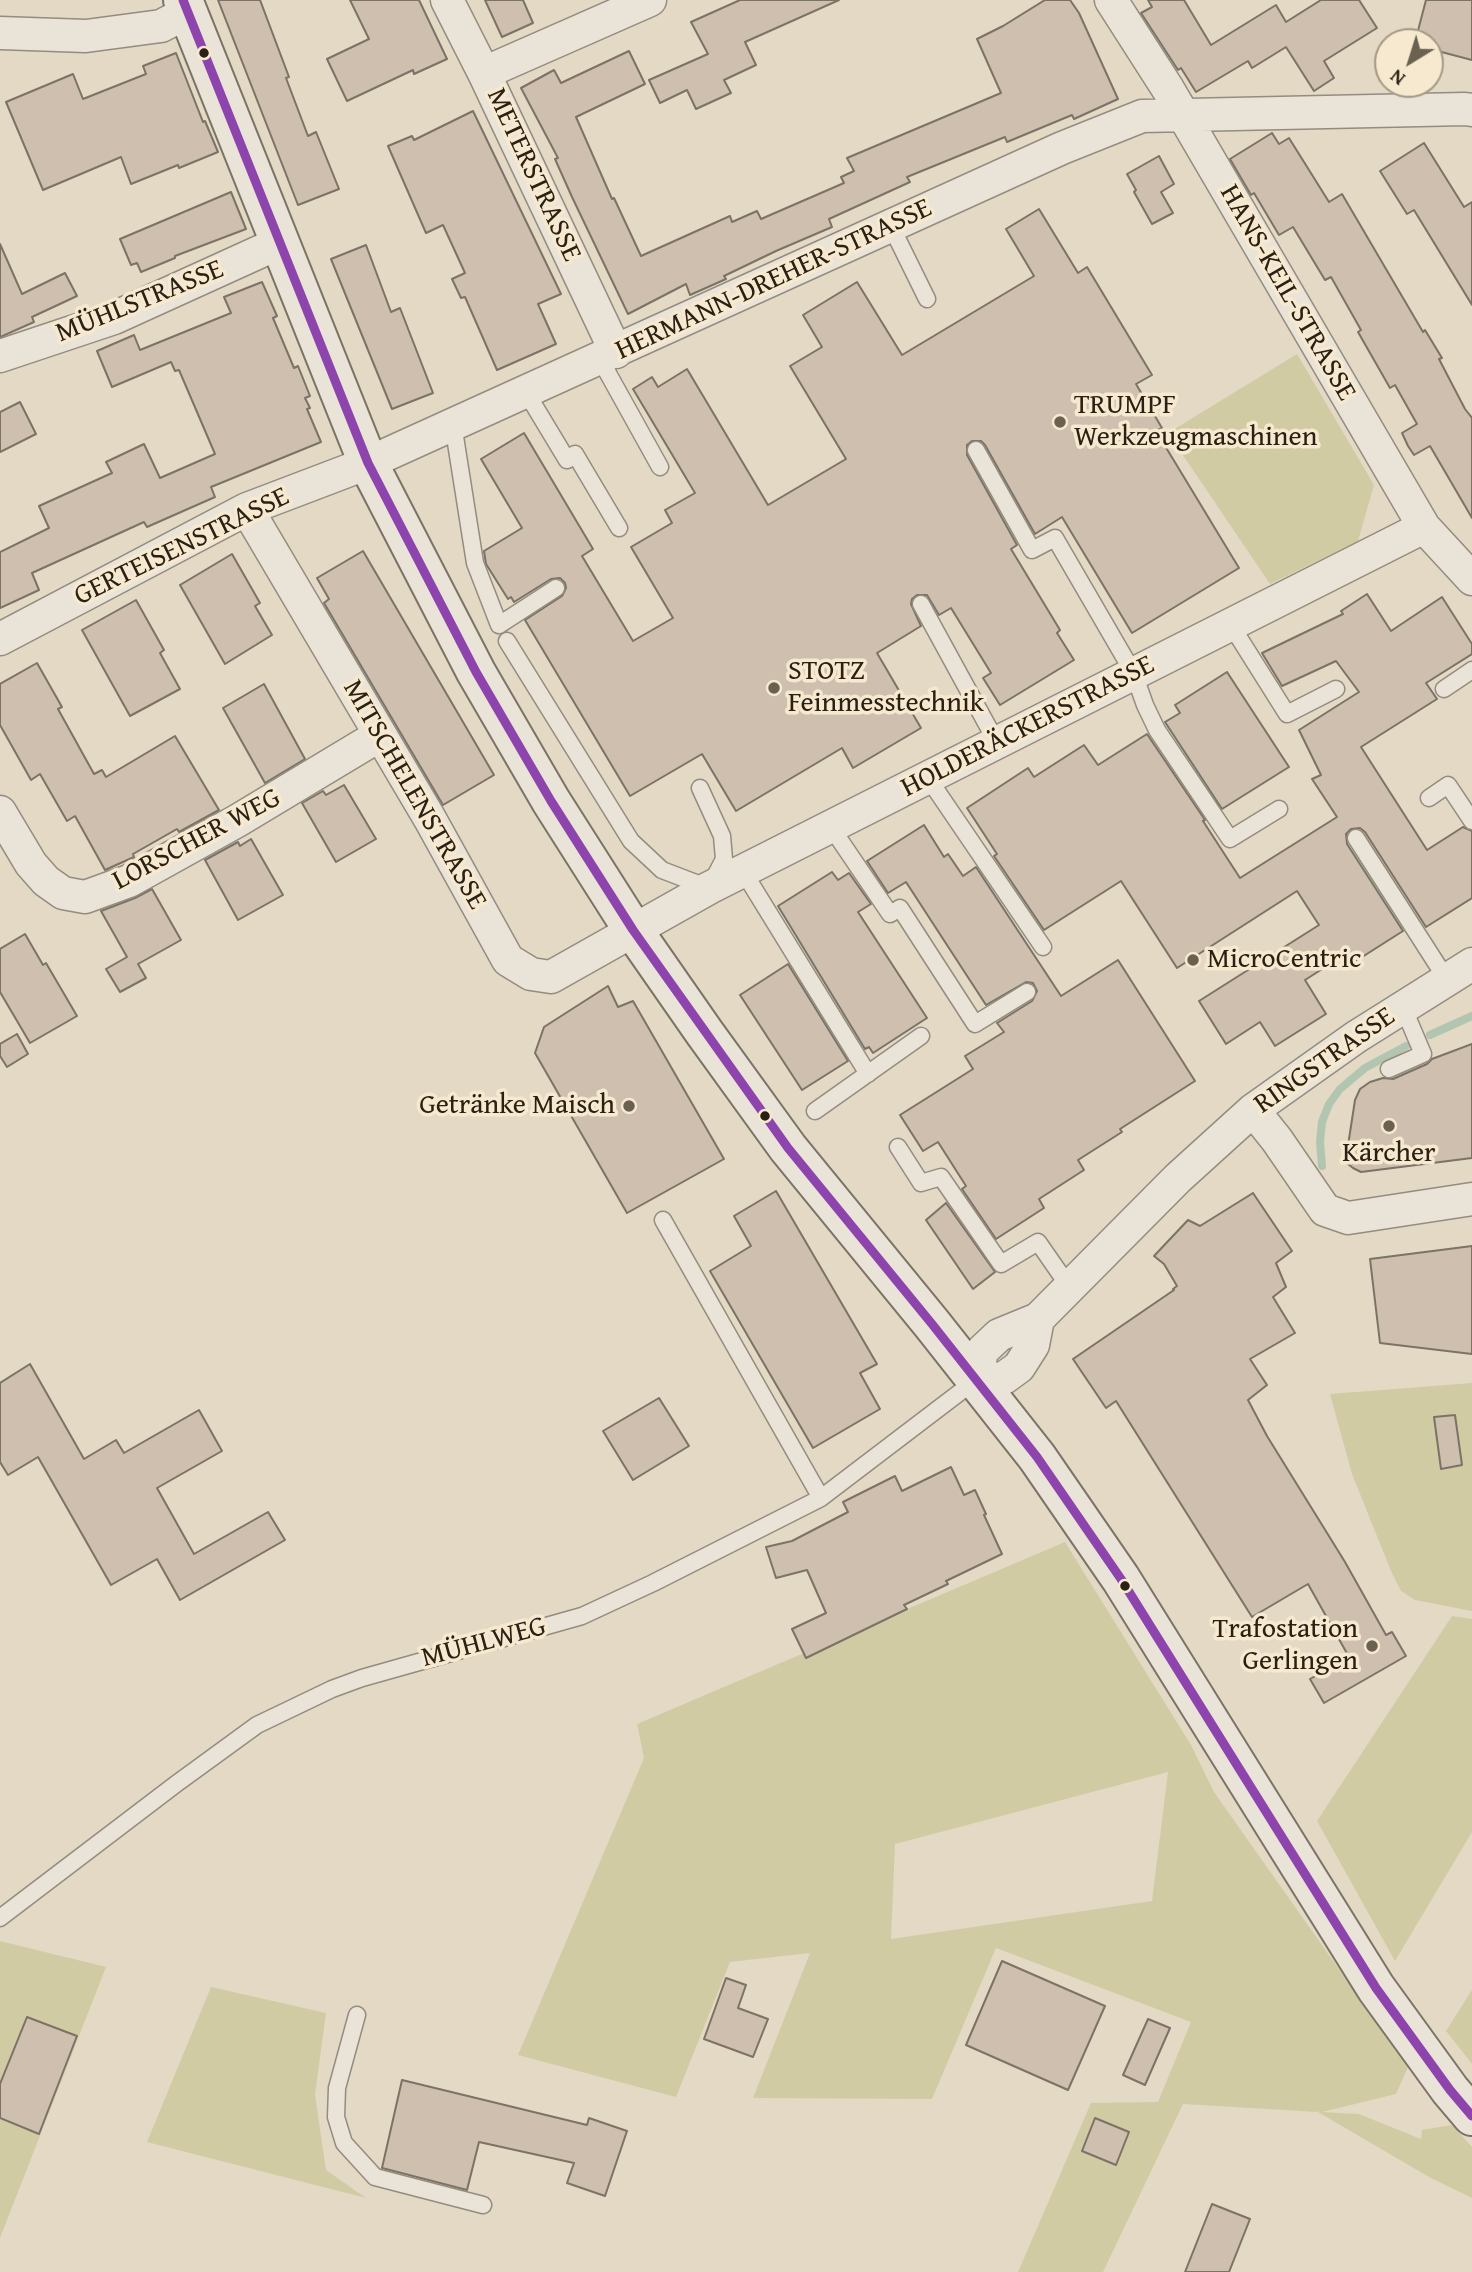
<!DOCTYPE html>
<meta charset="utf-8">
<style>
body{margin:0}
#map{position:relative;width:1472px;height:2272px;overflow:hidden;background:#e4d9c4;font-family:"Gentium Book Plus",serif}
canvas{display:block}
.north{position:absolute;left:1374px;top:28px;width:70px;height:70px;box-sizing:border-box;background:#f6e9d0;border:2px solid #a49984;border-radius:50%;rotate:218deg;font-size:19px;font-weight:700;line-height:28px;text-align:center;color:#2a2013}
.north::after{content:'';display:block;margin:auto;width:24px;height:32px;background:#6b6151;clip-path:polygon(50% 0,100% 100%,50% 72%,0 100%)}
</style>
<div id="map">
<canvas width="1472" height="2272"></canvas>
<div class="north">N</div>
</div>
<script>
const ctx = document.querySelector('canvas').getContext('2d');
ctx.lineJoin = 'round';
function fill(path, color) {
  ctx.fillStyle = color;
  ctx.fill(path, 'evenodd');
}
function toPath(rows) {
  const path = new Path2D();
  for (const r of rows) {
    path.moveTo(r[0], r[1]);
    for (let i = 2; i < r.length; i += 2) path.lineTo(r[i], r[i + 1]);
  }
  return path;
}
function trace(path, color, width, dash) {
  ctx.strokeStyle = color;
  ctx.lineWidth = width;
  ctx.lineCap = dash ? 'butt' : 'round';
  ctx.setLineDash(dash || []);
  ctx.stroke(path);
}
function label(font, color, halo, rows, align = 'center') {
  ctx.font = font + ' "Gentium Book Plus",serif';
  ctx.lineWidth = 7;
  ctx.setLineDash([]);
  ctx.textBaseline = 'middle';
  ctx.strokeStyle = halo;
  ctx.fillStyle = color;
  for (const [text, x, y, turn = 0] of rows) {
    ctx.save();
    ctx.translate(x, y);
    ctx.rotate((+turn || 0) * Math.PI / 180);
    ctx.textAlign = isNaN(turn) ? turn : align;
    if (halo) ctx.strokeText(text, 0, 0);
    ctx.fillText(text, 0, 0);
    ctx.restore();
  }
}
fill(toPath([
 [1297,354,1374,485,1358,541,1270,584,1168,433],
 [1472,1383,1472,1611,1415,1600,1401,1591,1391,1571,1352,1474,1330,1394],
 [1065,1542,1191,1745,1214,1792,1408,2067,1396,2094,1322,2112,1359,2114,1421,2139,1422,2130,1452,2125,1472,2147,1472,2198,1429,2177,1318,2112,1183,2104,1103,2272,1018,2272,1091,2103,1158,2102,1191,2022,996,1948,932,2099,753,2098,810,1953,730,1962,676,2097,518,2055,644,1758,637,1724],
 [1168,1772,1152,1901,891,1939,895,1844],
 [1452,1616,1472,1619,1472,1832,1395,1961,1317,1821],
 [0,1941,106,1967,0,2238],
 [211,1987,326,2013,315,2095,326,2170,366,2198,147,2142],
 [1472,1990,1472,2064,1446,2031]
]), '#d1cba4');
trace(toPath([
 [1430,1035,1472,1016],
 [1322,1166,1320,1142,1322,1122,1329,1104,1340,1089,1365,1068,1406,1046]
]), '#b2c5b1', 8);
const building = toPath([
 [218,0,260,0,289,77,286,78,308,136,316,132,339,189,298,205,218,0],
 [350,0,419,0,447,59,414,74,413,70,347,101,327,59,369,39,350,0],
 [485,0,523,0,533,23,502,37,485,0],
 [740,0,839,0,745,42,756,65,724,80,731,93,696,109,687,90,660,103,649,80,708,54,691,22,740,0],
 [1045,0,1070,0,1079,13,1118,99,1074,119,1072,115,1007,142,1005,137,907,177,910,182,829,219,832,227,776,251,724,276,726,279,690,295,686,284,628,314,572,197,555,159,558,158,521,88,554,70,561,83,629,51,645,84,576,117,612,199,614,198,641,256,730,216,732,222,757,211,761,219,844,183,841,177,854,171,847,158,1001,93,977,39,1003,26,1045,0],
 [1148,0,1184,0,1211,45,1276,5,1286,22,1321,0,1359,0,1377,28,1324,61,1334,78,1314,91,1286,47,1252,68,1248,61,1196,92,1181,68,1178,70,1141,13,1152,7,1148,0],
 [1426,0,1472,0,1472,60,1430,49,1430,42,1415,42,1426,0],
 [176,53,203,122,205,121,218,152,179,168,178,165,131,184,121,157,43,190,6,102,73,74,83,99,146,74,143,66,176,53],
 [473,111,561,294,538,304,556,344,497,370,465,297,461,298,452,279,465,273,443,225,426,233,388,146,412,136,414,140,473,111],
 [1272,133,1279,144,1289,138,1329,202,1342,194,1423,332,1425,330,1442,358,1439,359,1465,409,1472,418,1472,518,1430,446,1414,455,1408,446,1402,433,1417,424,1395,385,1390,388,1358,332,1361,330,1331,277,1325,280,1293,227,1279,235,1254,193,1251,195,1230,159,1272,133],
 [1424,143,1464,207,1472,202,1472,305,1414,210,1407,214,1380,171,1424,143],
 [1159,156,1174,184,1161,192,1173,213,1152,224,1134,192,1136,190,1127,174,1159,156],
 [231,192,246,229,175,256,175,258,141,272,137,263,131,265,120,239,231,192],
 [1039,209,1078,273,1087,267,1152,375,1136,384,1162,428,1156,431,1239,568,1132,633,1062,517,1035,534,985,445,981,441,972,441,967,445,967,455,1017,545,1011,549,1060,630,1057,633,1074,660,1000,705,983,678,991,673,951,608,939,615,927,595,917,595,912,599,911,604,921,626,877,653,921,728,853,768,842,748,736,811,702,754,630,796,525,620,562,596,566,588,565,583,560,578,551,579,514,602,511,597,508,599,486,564,484,551,522,528,481,459,524,433,593,549,582,556,633,641,673,618,631,547,672,523,665,510,695,493,633,389,652,377,658,387,687,369,768,505,846,459,790,366,822,347,803,315,857,282,902,355,1034,276,1006,229,1039,209],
 [0,244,22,294,65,273,77,296,32,317,34,322,0,337,0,244],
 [366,245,391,312,400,308,433,393,392,409,331,259,366,245],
 [262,282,277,316,273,318,294,368,298,366,310,396,305,398,310,408,307,409,321,442,211,487,215,497,147,527,144,522,32,573,39,590,0,608,0,552,49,528,39,506,112,473,106,462,144,444,160,478,215,454,179,370,175,371,171,362,112,387,97,351,134,335,140,350,231,313,224,297,262,282],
 [20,402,36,434,0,452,0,412,20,402],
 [363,551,494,775,443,805,324,603,329,599,317,578,363,551],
 [232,554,260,603,255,606,272,635,225,664,180,585,232,554],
 [1367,594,1391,631,1442,597,1472,644,1472,654,1426,683,1437,699,1361,747,1427,850,1463,827,1472,831,1472,898,1426,927,1365,832,1360,828,1351,829,1346,834,1347,844,1403,931,1348,966,1341,957,1305,980,1326,1014,1275,1046,1260,1022,1226,1044,1199,1001,1319,925,1297,891,1177,968,1121,881,1044,930,994,856,997,854,967,808,1028,768,1034,777,1084,745,1098,765,1147,734,1205,820,1203,821,1240,878,1337,817,1312,779,1321,775,1299,730,1359,692,1336,661,1282,686,1262,653,1343,614,1341,611,1367,594],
 [136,600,164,650,160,653,180,689,130,716,82,630,136,600],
 [37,663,62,707,58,709,94,774,102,770,106,777,175,736,219,810,179,832,177,829,133,854,134,857,105,870,75,816,67,821,40,774,31,780,0,725,0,684,37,663],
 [1227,672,1289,767,1222,809,1165,722,1180,713,1175,705,1227,672],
 [264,684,305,759,265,783,223,708,264,684],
 [344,785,376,839,336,862,302,803,323,791,326,795,344,785],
 [924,825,944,857,948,854,963,876,976,867,1061,996,1118,960,1195,1081,1120,1129,1122,1132,1078,1160,1084,1170,1039,1199,1044,1208,996,1239,962,1189,966,1186,938,1142,923,1151,900,1115,973,1069,965,1056,1004,1032,997,1023,1032,1001,1037,991,1033,983,1026,982,986,1005,906,882,888,893,867,861,924,825],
 [251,839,283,895,238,920,205,860,238,842,240,846,251,839],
 [832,872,838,880,849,873,871,904,858,912,927,1018,873,1053,869,1047,865,1049,778,906,832,872],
 [152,889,181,940,138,964,146,978,120,992,106,969,127,957,101,911,135,898,152,889],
 [25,934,43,965,46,963,77,1016,30,1043,0,992,0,949,25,934],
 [788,964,848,1061,802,1090,740,995,788,964],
 [608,986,618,1007,633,1001,724,1159,627,1213,535,1053,544,1027,608,986],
 [17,1034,28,1054,7,1067,0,1056,0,1044,17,1034],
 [1472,1044,1472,1158,1361,1172,1353,1168,1348,1164,1347,1152,1355,1100,1360,1089,1370,1082,1383,1078,1393,1079,1427,1064,1432,1059,1472,1044],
 [776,1191,877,1364,860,1373,880,1409,813,1448,710,1271,751,1246,734,1216,776,1191],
 [1253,1193,1292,1251,1276,1263,1286,1287,1273,1297,1295,1333,1250,1359,1267,1385,1248,1400,1267,1436,1345,1562,1386,1635,1392,1632,1406,1656,1324,1703,1310,1679,1349,1657,1308,1584,1252,1617,1116,1401,1106,1408,1073,1359,1174,1290,1173,1289,1177,1286,1164,1264,1154,1256,1188,1220,1200,1226,1253,1193],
 [946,1203,995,1272,973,1289,926,1220,946,1203],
 [1472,1246,1472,1354,1380,1343,1370,1259,1472,1246],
 [30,1364,84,1459,116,1440,124,1453,199,1410,222,1451,157,1488,194,1554,268,1512,285,1540,180,1600,157,1559,111,1585,38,1457,8,1475,0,1462,0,1383,30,1364],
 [659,1398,689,1446,633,1480,603,1431,659,1398],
 [1455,1415,1462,1465,1441,1469,1434,1417,1455,1415],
 [951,1467,964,1495,975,1490,986,1514,984,1515,1002,1554,946,1581,948,1584,904,1605,907,1609,806,1658,792,1629,826,1613,807,1570,776,1578,766,1547,792,1541,848,1512,843,1502,895,1476,902,1491,951,1467],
 [1002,1961,1105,2006,1068,2090,966,2045,1002,1961],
 [726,1978,746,1985,738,2008,768,2019,753,2057,704,2039,726,1978],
 [27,2017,77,2036,39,2134,0,2118,0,2084,27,2017],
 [1148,2019,1170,2028,1145,2085,1123,2075,1148,2019],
 [402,2080,587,2125,589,2118,627,2131,605,2196,567,2183,574,2163,479,2142,467,2190,382,2168,402,2080],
 [1095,2118,1129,2132,1116,2165,1082,2151,1095,2118],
 [1212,2204,1250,2219,1229,2272,1185,2272,1212,2204]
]);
fill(building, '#cebfaf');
trace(building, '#7a7366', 2);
const service = toPath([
 [891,226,927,299],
 [600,359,660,467],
 [526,392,567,460,575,454,619,528],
 [453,424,475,563,499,625,556,588],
 [976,450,1032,550,1055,538,1134,674,1145,705,1157,730,1230,839,1279,809],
 [921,604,997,743],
 [1231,625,1287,714,1336,689],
 [507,641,631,841,662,870,709,888,724,859,722,836,700,788],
 [1444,689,1472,670],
 [928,778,1043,947],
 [1429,798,1448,785,1472,821],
 [831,827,890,914,900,908,975,1024,1027,992],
 [1356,838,1447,980],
 [743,871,868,1074],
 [1389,1069,1423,1054,1403,1007],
 [815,1111,921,1036],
 [898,1147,921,1183,941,1177,1001,1264,1038,1242,1070,1288],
 [663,1220,821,1498],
 [0,1918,176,1784,257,1725,332,1689,362,1678,582,1616,653,1583,821,1498,976,1380],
 [357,2015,337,2088,336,2117,344,2143,375,2177,483,2205]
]);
const minor = toPath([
 [447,0,484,73,616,352],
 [1111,0,1168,89,1424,527,1472,579],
 [0,33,86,36,161,26,188,12],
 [484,73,650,0],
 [0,356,114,318,279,243],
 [247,509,430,819,508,960,531,974,551,977,709,888,1424,527],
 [0,639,247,509,368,463,1062,148,1142,116,1465,109,1472,110],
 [0,812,31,864,46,881,63,893,85,897,129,881,237,821,380,735],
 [1253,1110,1277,1140,1325,1210,1348,1218,1472,1199],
 [1038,1319,1033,1345,1019,1367,1004,1378,976,1380,982,1351,999,1335,1038,1319,1178,1178,1253,1110,1356,1037,1472,964]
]);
const secondary = toPath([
 [183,0,368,463,476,672,551,801,633,930,704,1032,788,1148,932,1324,1037,1457,1121,1579,1376,1988,1450,2090,1472,2116]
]);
trace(service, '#948c7f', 19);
trace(minor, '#948c7f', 35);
trace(secondary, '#7a7366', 42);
trace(service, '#e9e3d8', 16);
trace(minor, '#e9e3d8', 32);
trace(secondary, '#e9e3d8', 38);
trace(toPath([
 [183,0,368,463,476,672,551,801,633,930,788,1148,932,1324,1037,1457,1121,1579,1376,1988,1450,2090,1472,2116]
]), '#8e44ad', 9);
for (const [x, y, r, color] of [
 [204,53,6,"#2a2013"],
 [1060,422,7,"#6b6151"],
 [774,688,7,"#6b6151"],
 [1193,960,7,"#6b6151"],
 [629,1106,7,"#6b6151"],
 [765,1116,6,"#2a2013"],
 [1389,1126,7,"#6b6151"],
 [1125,1586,6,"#2a2013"],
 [1372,1646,7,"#6b6151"]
]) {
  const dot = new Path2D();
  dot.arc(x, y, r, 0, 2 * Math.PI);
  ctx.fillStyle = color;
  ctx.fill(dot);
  trace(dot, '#f6e9d0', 2.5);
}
label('28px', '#2a2013', '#f6e9d0', [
 ["METERSTRASSE",533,175,65],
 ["HERMANN-DREHER-STRASSE",774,280,-25],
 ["HANS-KEIL-STRASSE",1287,293,60],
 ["MÜHLSTRASSE",140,302,-22],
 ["GERTEISENSTRASSE",182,547,-26],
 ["HOLDERÄCKERSTRASSE",1028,727,-27],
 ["MITSCHELENSTRASSE",414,795,60],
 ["LORSCHER WEG",197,840,-28],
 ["RINGSTRASSE",1325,1061,-35],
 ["MÜHLWEG",484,1643,-15]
]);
label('28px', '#2a2013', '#f6e9d0', [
 ["TRUMPF",1074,406],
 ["Werkzeugmaschinen",1074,438],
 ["STOTZ",788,672],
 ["Feinmesstechnik",788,704],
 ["MicroCentric",1207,960],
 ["Getränke Maisch",615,1106,"right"],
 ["Kärcher",1389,1154,"center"],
 ["Trafostation",1358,1630,"right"],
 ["Gerlingen",1358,1662,"right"]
], 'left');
</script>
